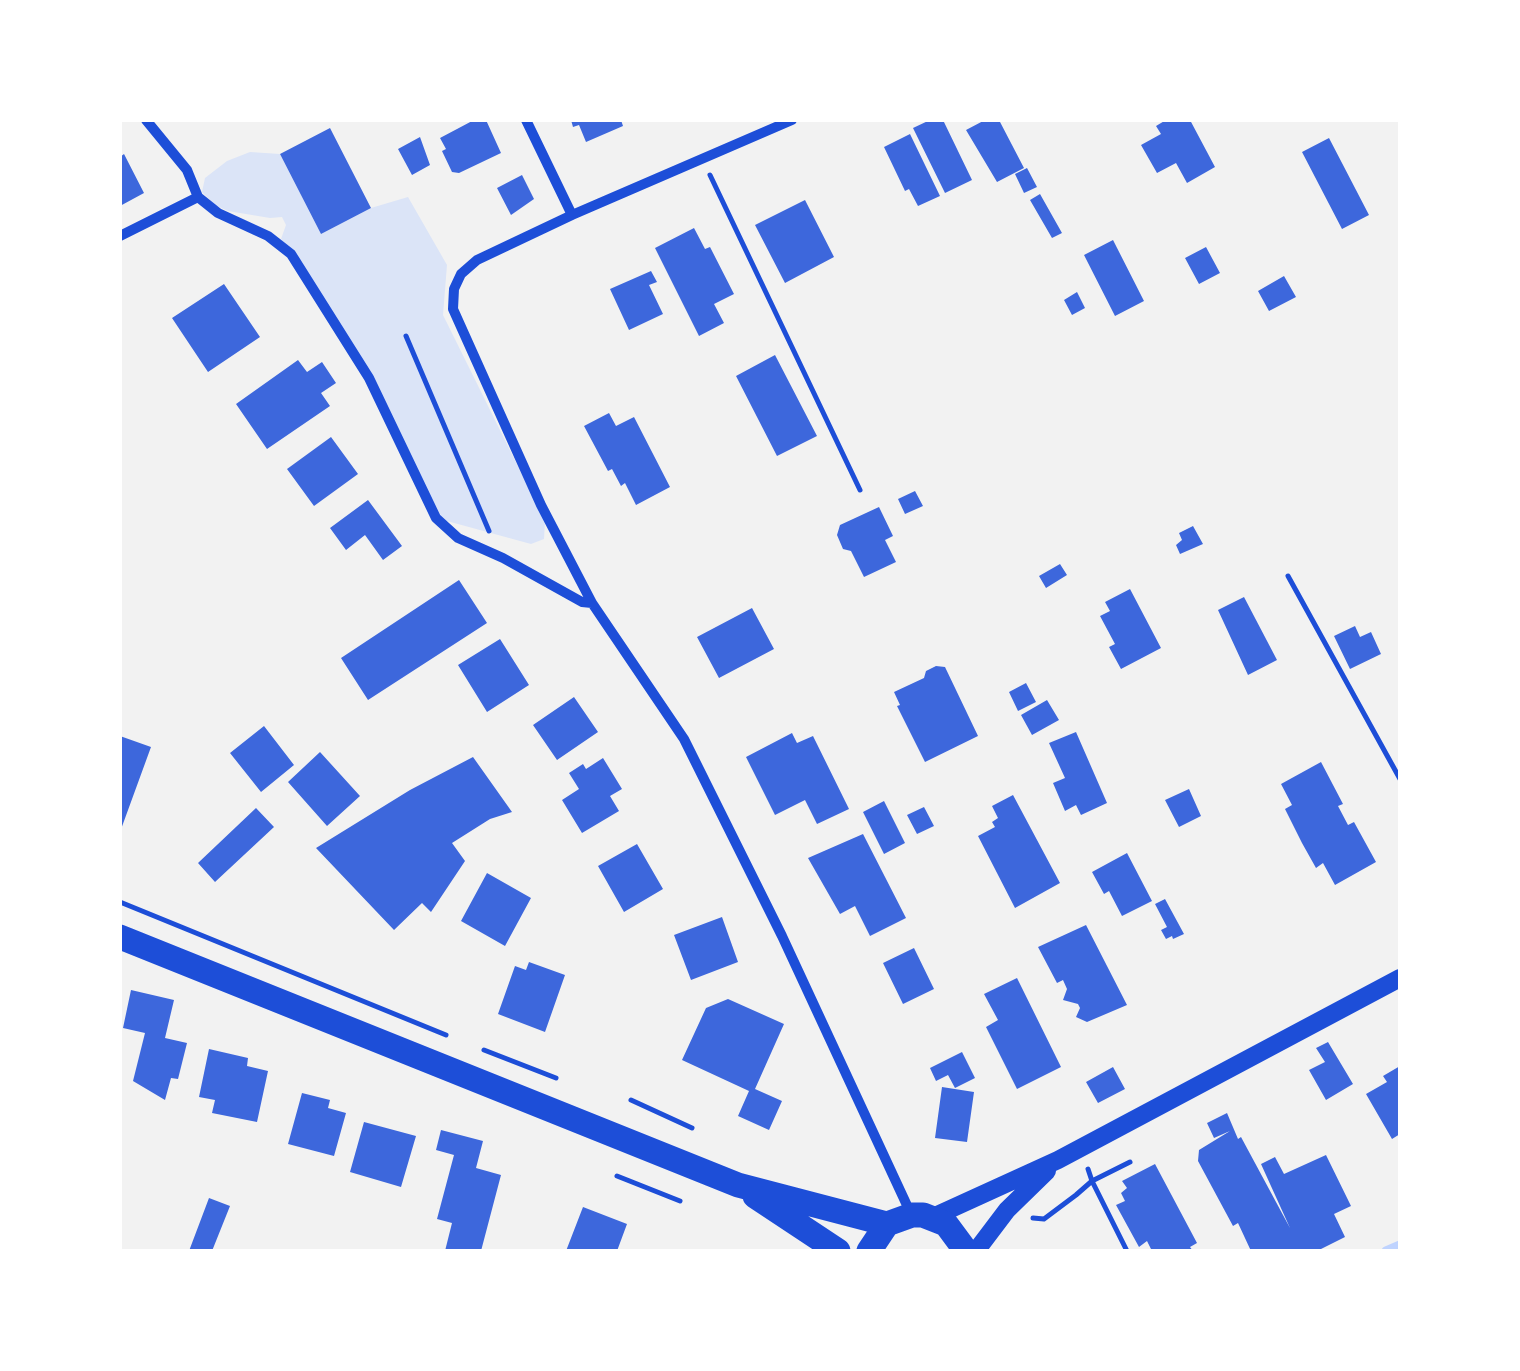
<!DOCTYPE html>
<style>
body{margin:0}
#map{position:relative;width:1520px;height:1371px;overflow:hidden;background:#f2f2f2;font-family:"Fira Sans",sans-serif}
canvas{display:block}
.frame{position:absolute;inset:0;border:122px solid #fff;pointer-events:none}
</style>
<div id="map">
<canvas width="1520" height="1371"></canvas>
<div class="frame"></div>
</div>
<script>
const ctx = document.querySelector('canvas').getContext('2d');
ctx.lineJoin = 'round';
function fill(path, color) {
  ctx.fillStyle = color;
  ctx.fill(path, 'evenodd');
}
function toPath(rows) {
  const path = new Path2D();
  for (const r of rows) {
    path.moveTo(r[0], r[1]);
    for (let i = 2; i < r.length; i += 2) path.lineTo(r[i], r[i + 1]);
  }
  return path;
}
function trace(path, color, width, dash) {
  ctx.strokeStyle = color;
  ctx.lineWidth = width;
  ctx.lineCap = dash ? 'butt' : 'round';
  ctx.setLineDash(dash || []);
  ctx.stroke(path);
}
fill(toPath([
 [250,152,280,154,321,234,371,208,408,197,447,265,443,315,545,521,544,539,531,544,436,518,369,378,281,239,286,225,282,217,270,218,228,211,215,205,202,192,205,178,227,161]
]), '#dbe4f7');
trace(toPath([
 [1386,1251,1400,1245]
]), '#bfd3fe', 9);
fill(toPath([
 [474,120,486,120,501,153,459,173,452,172,442,151,446,149,440,138],
 [571,120,621,120,623,126,586,142,579,125,573,127],
 [930,120,943,120,972,180,945,193,913,128],
 [985,120,999,120,1024,168,997,182,966,130],
 [1166,120,1190,120,1215,167,1187,183,1176,163,1157,173,1141,145,1161,134,1156,126],
 [330,128,371,208,321,234,280,154],
 [910,134,940,196,918,206,909,189,905,191,884,147],
 [420,137,430,165,412,175,398,149],
 [1329,138,1369,215,1342,229,1302,152],
 [124,154,144,193,120,206,120,157],
 [1027,168,1037,187,1024,193,1015,174],
 [522,175,534,199,511,215,497,188],
 [1040,194,1062,233,1052,238,1030,200],
 [805,200,834,257,785,283,755,225],
 [694,228,705,249,710,247,734,294,714,304,724,323,699,336,655,248],
 [1113,240,1144,301,1115,316,1084,255],
 [1206,247,1220,273,1199,284,1185,258],
 [651,271,657,282,649,285,663,314,629,330,610,289],
 [1284,276,1296,297,1269,311,1258,291],
 [224,284,260,337,208,372,172,318],
 [1077,292,1085,308,1072,315,1064,300],
 [775,355,817,436,777,456,736,376],
 [298,360,307,372,322,362,336,383,321,393,330,406,267,449,236,404],
 [609,413,616,426,634,417,670,487,636,505,625,483,621,486,612,469,608,471,584,426],
 [331,437,358,474,314,506,287,469],
 [915,491,923,506,905,514,898,499],
 [368,500,402,546,383,560,365,535,346,550,330,528],
 [879,507,893,536,885,540,896,562,864,577,851,551,843,549,837,535,840,525],
 [1193,526,1203,544,1180,554,1176,545,1182,540,1179,533],
 [1060,564,1067,575,1046,588,1039,576],
 [459,580,487,623,368,700,341,658],
 [1130,589,1161,648,1121,669,1109,647,1115,644,1100,616,1110,611,1105,602],
 [1244,597,1277,660,1248,675,1218,610],
 [752,608,774,649,719,678,697,637],
 [1355,626,1360,637,1371,632,1381,654,1350,669,1334,636],
 [500,639,529,685,487,712,458,665],
 [936,666,945,667,978,736,925,762,897,706,900,705,894,692,924,678,926,671],
 [1026,683,1036,702,1018,711,1009,692],
 [574,697,598,732,557,760,533,725],
 [1047,700,1059,720,1032,735,1021,715],
 [264,726,294,765,261,792,230,753],
 [1076,732,1107,803,1081,815,1076,805,1065,811,1053,783,1065,778,1049,743],
 [792,733,797,743,813,736,849,809,817,824,805,800,775,815,746,757],
 [120,736,151,747,120,832],
 [320,752,360,796,327,826,288,782],
 [473,757,512,812,490,819,452,843,465,861,431,912,422,903,394,930,316,848,410,790],
 [603,758,622,789,610,796,619,811,582,833,562,800,579,789,569,773,583,764,586,769],
 [1321,762,1343,804,1338,806,1348,825,1354,822,1376,862,1335,885,1323,863,1316,868,1302,843,1285,809,1292,805,1281,784],
 [1189,789,1201,816,1179,827,1165,800],
 [1013,795,1060,883,1015,908,978,836,995,827,992,822,998,818,992,806],
 [884,801,905,843,884,854,863,812],
 [924,807,934,826,917,834,907,815],
 [256,808,274,827,215,882,198,863],
 [863,834,906,918,870,936,855,906,840,914,808,858],
 [637,844,663,889,624,912,598,866],
 [1127,853,1152,901,1122,916,1109,891,1104,894,1092,872],
 [487,873,531,898,505,946,461,921],
 [1165,899,1184,934,1173,939,1172,936,1166,939,1161,930,1167,927,1155,904],
 [722,917,738,962,691,980,674,935],
 [1086,925,1127,1005,1087,1022,1076,1017,1080,1008,1078,1004,1063,1000,1067,989,1063,980,1057,983,1038,947],
 [914,948,934,989,903,1004,883,963],
 [529,962,565,975,545,1032,498,1014,515,966,526,970],
 [1017,978,1061,1067,1017,1089,986,1027,998,1020,984,994],
 [131,990,174,1000,165,1038,187,1043,178,1079,171,1078,165,1100,133,1081,145,1033,123,1028],
 [728,999,784,1024,755,1089,782,1101,769,1130,738,1116,749,1091,682,1060,706,1008],
 [1328,1042,1353,1084,1326,1100,1309,1070,1325,1062,1316,1048],
 [209,1049,248,1058,247,1066,268,1071,257,1122,212,1113,215,1100,199,1097],
 [962,1052,975,1078,955,1088,948,1075,936,1081,930,1068],
 [1400,1066,1400,1134,1392,1139,1366,1094,1387,1082,1383,1076],
 [1113,1067,1125,1089,1098,1103,1086,1082],
 [942,1087,974,1092,967,1142,935,1138],
 [302,1093,330,1100,328,1108,346,1113,334,1156,288,1144],
 [1227,1113,1238,1139,1241,1137,1290,1228,1261,1164,1275,1157,1284,1174,1326,1155,1351,1206,1334,1214,1345,1237,1317,1251,1251,1251,1238,1223,1233,1226,1198,1161,1199,1150,1230,1131,1214,1138,1207,1123],
 [364,1122,416,1136,401,1187,350,1172],
 [441,1130,483,1141,476,1168,501,1175,481,1251,445,1251,452,1223,437,1219,454,1155,436,1150],
 [1155,1164,1197,1243,1190,1247,1193,1251,1152,1251,1147,1241,1139,1247,1116,1205,1125,1201,1121,1193,1127,1188,1122,1181],
 [209,1198,230,1206,212,1251,189,1251],
 [583,1207,627,1224,617,1251,566,1251]
]), '#3d67dc');
trace(toPath([
 [710,175,860,490],
 [406,336,489,531],
 [1288,576,1400,779],
 [120,902,446,1035],
 [484,1050,556,1078],
 [631,1100,692,1128],
 [617,1176,680,1201],
 [1033,1218,1044,1219,1076,1195,1092,1181,1088,1169],
 [1127,1251,1092,1181,1130,1162]
]), '#1d4ed8', 5);
trace(toPath([
 [146,120,187,170,198,197,218,213,268,236,291,254,369,378,436,518,458,538,503,558,582,602,592,603],
 [526,120,572,215],
 [792,120,572,215,477,260,461,274,454,289,453,309,541,505,592,603,684,739,782,936,911,1214],
 [120,236,198,197]
]), '#1d4ed8', 10);
trace(toPath([
 [933,1217,1058,1160,1400,978],
 [976,1251,1007,1210,1047,1171]
]), '#1d4ed8', 18);
trace(toPath([
 [120,937,738,1185,887,1224],
 [755,1196,838,1251],
 [869,1251,887,1224,912,1215,923,1215,946,1224,966,1251]
]), '#1d4ed8', 25);
</script>
